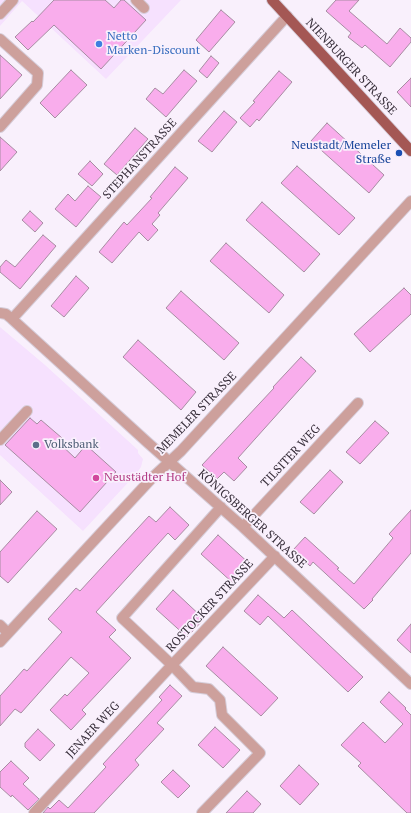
<!DOCTYPE html>
<meta charset="utf-8">
<style>
body{margin:0}
canvas{display:block;background:#f9f0fc}
</style>
<canvas width="411" height="813"></canvas>
<script>
const ctx = document.querySelector('canvas').getContext('2d');
ctx.lineJoin = 'round';
function fill(path, color) {
  ctx.fillStyle = color;
  ctx.fill(path, 'evenodd');
}
function toPath(rows) {
  const path = new Path2D();
  for (const r of rows) {
    path.moveTo(r[0], r[1]);
    for (let i = 2; i < r.length; i += 2) path.lineTo(r[i], r[i + 1]);
  }
  return path;
}
function trace(path, color, width, dash) {
  ctx.strokeStyle = color;
  ctx.lineWidth = width;
  ctx.lineCap = dash ? 'butt' : 'round';
  ctx.setLineDash(dash || []);
  ctx.stroke(path);
}
function label(font, color, halo, rows, align = 'center') {
  ctx.font = font + ' "PT Serif",serif';
  ctx.lineWidth = 3.5;
  ctx.setLineDash([]);
  ctx.textBaseline = 'middle';
  ctx.strokeStyle = halo;
  ctx.fillStyle = color;
  for (const [text, x, y, turn = 0] of rows) {
    ctx.save();
    ctx.translate(x, y);
    ctx.rotate((+turn || 0) * Math.PI / 180);
    ctx.textAlign = isNaN(turn) ? turn : align;
    if (halo) ctx.strokeText(text, 0, 0);
    ctx.fillText(text, 0, 0);
    ctx.restore();
  }
}
fill(toPath([
 [0,0,181,0,106,79,22,1,0,26],
 [0,327,45,365,138,450,138,453,143,459,141,467,136,474,83,531,0,455]
]), '#f6e1fe');
const building = toPath([
 [54,0,105,0,114,8,121,0,124,0,146,20,101,69,54,25,28,50,15,37,32,21,33,22,54,0],
 [336,0,359,0,349,11,387,44,400,28,411,38,411,42,390,67,365,45,362,48,348,37,351,33,326,11,336,0],
 [221,10,235,22,209,52,196,40,221,10],
 [0,55,22,75,0,99,0,55],
 [211,56,219,63,207,78,199,71,211,56],
 [71,70,87,85,55,118,40,103,71,70],
 [184,70,197,81,166,117,146,99,155,88,163,94,184,70],
 [279,71,292,82,259,121,257,119,250,127,240,118,255,102,253,101,279,71],
 [411,78,411,107,397,92,411,78],
 [224,111,237,122,212,152,198,141,224,111],
 [327,123,384,175,369,193,311,141,327,123],
 [135,128,148,139,117,175,104,164,135,128],
 [0,137,17,152,0,171,0,137],
 [90,161,103,174,92,186,78,174,90,161],
 [297,166,355,218,339,235,281,183,297,166],
 [175,167,188,178,158,213,160,215,152,224,158,230,148,241,139,232,112,263,99,252,124,222,127,225,152,198,150,197,175,167],
 [88,186,101,197,76,227,55,209,68,194,75,201,88,186],
 [262,202,320,254,304,272,246,220,262,202],
 [30,211,43,223,35,232,22,220,30,211],
 [43,235,56,246,20,289,0,272,0,267,6,260,15,267,43,235],
 [226,243,284,295,269,313,210,261,226,243],
 [76,276,89,288,64,317,51,306,76,276],
 [404,288,411,295,411,314,370,352,354,334,404,288],
 [181,291,239,343,224,360,166,308,181,291],
 [138,340,196,392,181,410,123,357,138,340],
 [301,357,316,371,238,458,247,467,234,481,224,472,217,479,202,465,274,388,273,387,301,357],
 [30,418,37,424,41,420,62,438,58,442,75,458,86,445,116,472,80,512,5,445,30,418],
 [375,421,389,433,360,464,346,452,375,421],
 [330,470,343,482,314,514,300,502,330,470],
 [0,480,12,492,0,505,0,480],
 [170,507,189,525,175,540,168,533,96,612,116,630,109,637,131,658,82,710,86,714,71,730,50,710,65,694,67,696,89,673,71,657,21,713,15,709,0,726,0,696,24,669,27,671,62,632,48,619,76,588,80,591,149,516,156,522,170,507],
 [411,510,411,553,372,599,373,600,364,609,313,562,310,566,293,550,305,537,339,568,337,569,354,584,393,538,389,534,411,510],
 [37,511,57,529,8,583,0,576,0,552,37,511],
 [218,535,251,565,234,584,201,554,218,535],
 [173,590,204,619,187,637,156,609,173,590],
 [258,595,284,618,292,610,363,677,348,692,268,616,260,625,244,611,258,595],
 [411,624,411,653,397,640,411,624],
 [223,647,278,698,261,716,206,666,223,647],
 [170,685,182,696,157,723,164,729,135,760,139,765,94,813,43,813,48,807,50,809,59,800,68,808,106,767,103,764,162,700,159,697,170,685],
 [389,692,406,708,405,709,411,715,411,813,407,813,358,766,361,763,341,745,363,722,385,743,403,724,380,702,389,692],
 [215,727,240,750,223,768,198,745,215,727],
 [38,729,55,745,40,761,25,747,25,743,38,729],
 [11,761,29,778,23,784,39,799,28,810,12,795,11,797,0,787,0,772,11,761],
 [299,765,319,784,300,805,280,786,299,765],
 [173,770,190,786,178,798,161,782,173,770],
 [247,791,261,804,253,813,226,813,247,791]
]);
fill(building, '#f9adec');
trace(building, '#a78ca2', 1);
const minor = toPath([
 [136,0,144,8],
 [0,14,13,0],
 [0,39,38,73,37,85,0,127],
 [0,313,6,314,12,319,147,442,243,527,411,684],
 [12,319,287,16],
 [0,440,27,411],
 [243,527,358,403],
 [0,625,8,633],
 [0,642,152,478,181,451,411,201],
 [34,813,172,665,122,618,221,507],
 [202,813,260,753,222,715,220,700,209,689,193,687,172,665,275,556]
]);
const major = toPath([
 [272,0,411,151]
]);
trace(minor, '#d6cdd9', 12);
trace(major, '#d6cdd9', 12);
trace(minor, '#cda09c', 10);
trace(major, '#a45754', 10);
for (const [x, y, r, color] of [
 [99,44,4,"#3f7fe0"],
 [399,153,4,"#1a4fb4"],
 [36,445,4,"#5c6f8a"],
 [96,478,4,"#d1479c"]
]) {
  const dot = new Path2D();
  dot.arc(x, y, r, 0, 2 * Math.PI);
  ctx.fillStyle = color;
  ctx.fill(dot);
  trace(dot, '#f9f0fc', 1.5);
}
label('12px', '#366cbe', '#f9f0fc', [
 ["Netto",107,37],
 ["Marken-Discount",107,51]
], 'left');
label('12px', '#382f3b', '#f9f0fc', [
 ["NIENBURGER STRASSE",351,67,47],
 ["STEPHANSTRASSE",140,159,-48],
 ["MEMELER STRASSE",197,413,-46],
 ["TILSITER WEG",291,456,-47],
 ["KÖNIGSBERGER STRASSE",252,519,42],
 ["ROSTOCKER STRASSE",210,606,-47],
 ["JENAER WEG",93,730,-47]
]);
label('12px', '#164399', '#f9f0fc', [
 ["Neustadt/Memeler",391,146],
 ["Straße",391,160]
], 'right');
label('12px', '#4e5e75', '#f9f0fc', [
 ["Volksbank",44,445]
], 'left');
label('12px', '#b23c85', '#f9f0fc', [
 ["Neustädter Hof",104,478]
], 'left');
</script>
